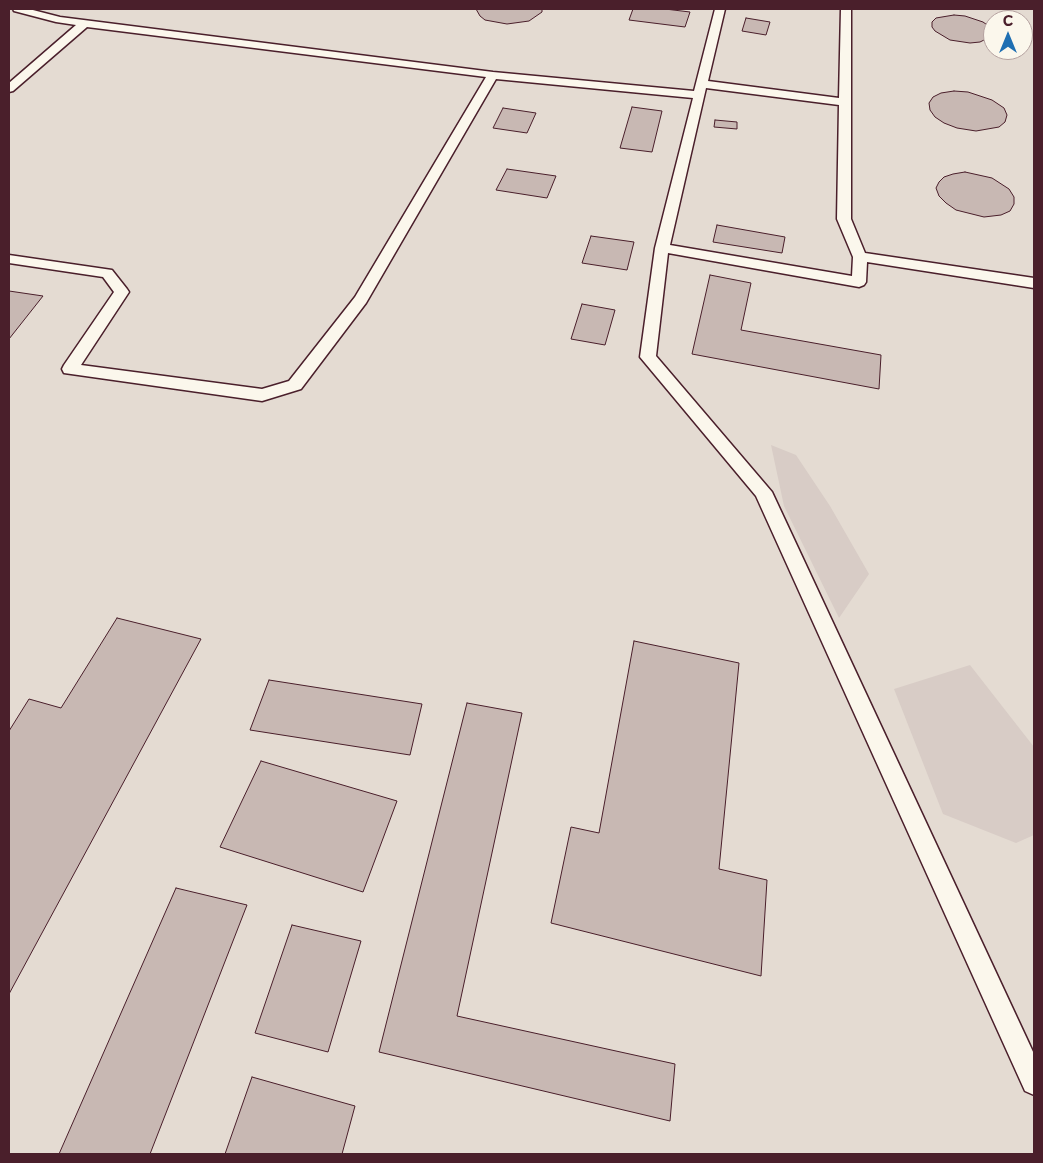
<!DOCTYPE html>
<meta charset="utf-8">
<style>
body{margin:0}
#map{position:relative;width:1043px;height:1163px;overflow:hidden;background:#f0eae0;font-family:"Playpen Sans",sans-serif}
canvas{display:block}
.frame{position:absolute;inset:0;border:10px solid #4a1f2b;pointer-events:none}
.north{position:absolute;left:983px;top:10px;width:50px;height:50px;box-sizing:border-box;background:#fbf7ec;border:1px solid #b4a19f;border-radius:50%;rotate:0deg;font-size:14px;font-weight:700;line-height:20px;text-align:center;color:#4a1f2b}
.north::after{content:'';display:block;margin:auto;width:18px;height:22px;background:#1f6fb2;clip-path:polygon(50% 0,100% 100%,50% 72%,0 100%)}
</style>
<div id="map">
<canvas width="1043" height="1163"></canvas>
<div class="frame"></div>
<div class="north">С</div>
</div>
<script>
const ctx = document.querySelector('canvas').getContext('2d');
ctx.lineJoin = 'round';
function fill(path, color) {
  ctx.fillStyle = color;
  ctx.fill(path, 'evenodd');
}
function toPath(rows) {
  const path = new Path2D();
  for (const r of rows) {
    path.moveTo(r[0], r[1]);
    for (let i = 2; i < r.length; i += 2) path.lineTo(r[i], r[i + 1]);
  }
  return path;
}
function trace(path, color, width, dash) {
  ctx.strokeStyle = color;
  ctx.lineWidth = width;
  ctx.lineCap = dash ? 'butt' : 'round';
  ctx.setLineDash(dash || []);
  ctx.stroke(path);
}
fill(toPath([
 [9,9,1034,9,1034,1154,9,1154],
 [993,20,1023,20,1023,50,993,50]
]), '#e4dbd2');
fill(toPath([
 [771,445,796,455,830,506,869,574,839,618,784,506],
 [970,665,1034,747,1034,835,1016,843,943,814,894,689]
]), '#d8ccc6');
const building = toPath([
 [476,9,542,9,542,12,529,21,507,24,485,20,480,16,476,9],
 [633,9,665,9,690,12,685,27,629,20,633,9],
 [954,15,965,16,983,22,990,27,992,31,992,36,980,42,970,43,950,40,935,31,932,27,932,22,936,18,954,15],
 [746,18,770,22,766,35,742,31,746,18],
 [954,91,968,92,992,100,1004,108,1007,115,1005,122,999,127,976,131,957,128,944,123,935,117,930,110,929,103,933,97,941,93,954,91],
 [632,107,662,111,652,152,620,148,632,107],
 [503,108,536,113,527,133,493,128,503,108],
 [715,120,737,122,737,129,714,127,715,120],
 [507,169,556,176,547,198,496,190,507,169],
 [965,172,992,178,1009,189,1014,197,1014,204,1010,211,1001,215,984,217,956,210,946,203,939,196,936,188,939,182,944,177,953,174,965,172],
 [717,225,785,237,782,253,713,242,717,225],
 [591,236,634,242,627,270,582,263,591,236],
 [710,275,751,283,741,330,881,355,879,389,692,354,710,275],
 [9,291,43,296,9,339,9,291],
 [582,304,615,310,605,345,571,339,582,304],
 [117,618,201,639,9,994,9,731,29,699,61,708,117,618],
 [634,641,739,663,719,869,767,880,761,976,551,923,571,827,599,833,634,641],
 [269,680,422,704,410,755,250,730,269,680],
 [467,703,522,713,457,1016,675,1064,670,1121,379,1052,467,703],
 [261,761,397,801,363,892,220,847,261,761],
 [176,888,247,905,150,1154,59,1154,176,888],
 [292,925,361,941,328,1052,255,1033,292,925],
 [252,1077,355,1106,342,1154,225,1154,252,1077]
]);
fill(building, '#c8b8b3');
trace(building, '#4a1f2b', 1);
const lane = toPath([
 [13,9,29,9,60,17,493,72,694,91,715,9,725,9,708,81,839,98,841,9,851,9,851,219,865,253,1034,278,1034,288,867,262,866,282,864,285,859,287,668,253,656,356,772,492,1034,1054,1034,1095,1025,1091,756,496,640,357,655,248,693,98,496,79,366,303,301,389,262,401,64,373,62,369,64,365,114,292,103,277,9,263,9,255,112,270,127,289,129,292,81,365,262,389,289,381,355,297,486,77,87,27,13,91,9,92,9,83,76,25,56,22,14,11,13,9],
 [706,88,839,105,837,219,853,257,852,276,670,245,706,88]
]);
trace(lane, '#4a1f2b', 3);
fill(lane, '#fbf7ec');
</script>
